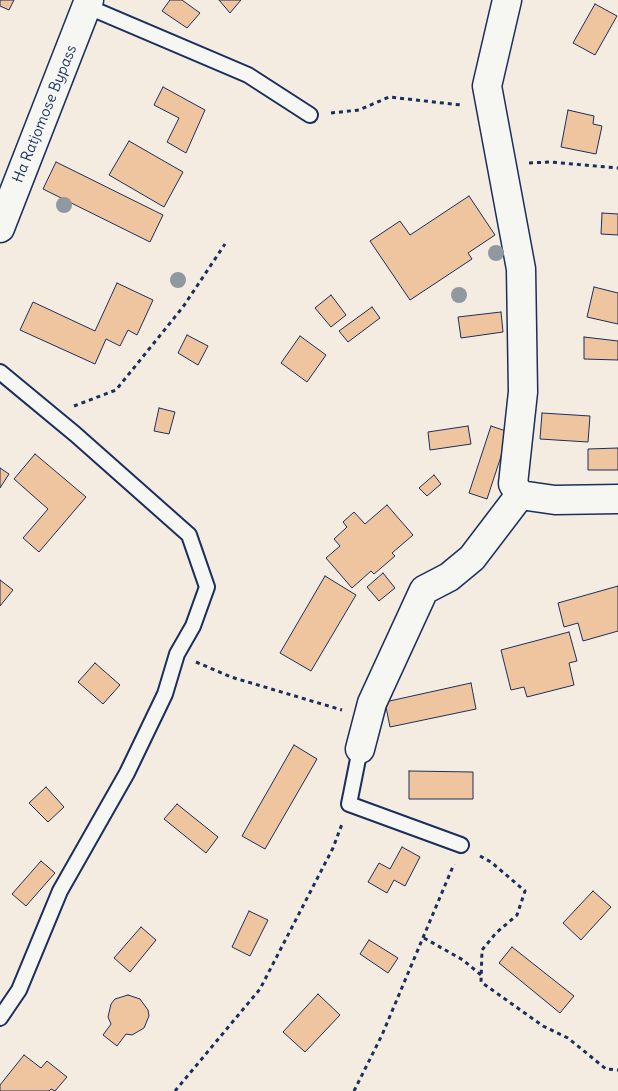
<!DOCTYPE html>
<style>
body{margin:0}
canvas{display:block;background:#f5ece1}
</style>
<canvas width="618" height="1091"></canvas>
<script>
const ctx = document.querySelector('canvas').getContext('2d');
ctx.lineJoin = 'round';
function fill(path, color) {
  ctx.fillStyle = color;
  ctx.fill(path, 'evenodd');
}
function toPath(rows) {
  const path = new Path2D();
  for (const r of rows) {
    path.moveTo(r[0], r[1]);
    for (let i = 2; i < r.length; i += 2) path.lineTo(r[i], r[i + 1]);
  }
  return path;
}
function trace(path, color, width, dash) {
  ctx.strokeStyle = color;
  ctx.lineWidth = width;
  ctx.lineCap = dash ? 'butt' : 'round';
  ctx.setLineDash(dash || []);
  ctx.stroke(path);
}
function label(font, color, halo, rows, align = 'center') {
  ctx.font = font + ' Delius,sans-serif';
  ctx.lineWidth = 4;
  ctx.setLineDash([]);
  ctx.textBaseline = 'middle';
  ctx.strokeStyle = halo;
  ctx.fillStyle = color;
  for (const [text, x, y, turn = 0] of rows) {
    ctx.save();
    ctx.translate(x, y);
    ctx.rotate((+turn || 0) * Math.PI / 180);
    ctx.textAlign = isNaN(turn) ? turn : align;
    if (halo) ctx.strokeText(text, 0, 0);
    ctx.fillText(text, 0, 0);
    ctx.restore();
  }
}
const building = toPath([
 [0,0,14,0,9,10,0,6,0,0],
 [170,0,182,0,200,13,187,28,162,11,170,0],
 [219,0,241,0,230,13,219,0],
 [595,4,617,16,595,55,573,43,595,4],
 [163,87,205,110,186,153,167,142,179,118,154,105,163,87],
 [568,110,594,116,593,124,602,126,596,154,561,147,568,110],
 [129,141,183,172,164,207,109,175,129,141],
 [56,162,163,215,150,242,43,189,56,162],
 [469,196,495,235,468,253,472,259,410,300,370,241,400,221,410,235,469,196],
 [602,213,618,214,618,235,601,234,602,213],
 [117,283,153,300,137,335,128,330,120,346,106,339,95,364,20,330,33,302,95,331,117,283],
 [594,287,618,293,618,324,587,317,594,287],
 [331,295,346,315,331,327,315,308,331,295],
 [372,307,380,318,348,342,339,331,372,307],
 [501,312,503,332,461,338,458,317,501,312],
 [187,335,208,346,198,365,178,353,187,335],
 [300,336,326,355,307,382,281,363,300,336],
 [584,337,618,341,618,360,584,359,584,337],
 [159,408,175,412,169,434,154,431,159,408],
 [542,413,590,416,588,442,540,439,542,413],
 [468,426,471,444,430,450,428,432,468,426],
 [491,426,509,432,487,499,469,493,491,426],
 [618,448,618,470,588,470,588,449,618,448],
 [35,454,86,497,39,552,23,538,48,509,14,479,35,454],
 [0,468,9,474,0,488,0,468],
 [434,475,441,484,427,496,419,488,434,475],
 [387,505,413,535,392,553,395,556,374,574,371,571,352,588,326,558,340,546,334,539,347,527,343,522,354,512,365,524,387,505],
 [383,573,395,588,379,601,367,587,383,573],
 [325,576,356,595,311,671,280,653,325,576],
 [0,580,13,590,0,606,0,580],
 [618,586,618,631,583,641,578,623,564,627,558,603,618,586],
 [569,632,577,661,569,663,574,685,527,697,524,687,511,690,501,650,569,632],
 [95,663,120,685,103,704,78,682,95,663],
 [471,683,476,709,390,727,385,702,471,683],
 [294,745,317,759,265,849,242,836,294,745],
 [409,771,473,772,473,799,409,799,409,771],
 [46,787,64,807,48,822,29,803,46,787],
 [177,804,218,837,206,853,164,819,177,804],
 [402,847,420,857,405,886,394,880,387,893,368,882,379,863,390,869,402,847],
 [41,861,55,873,26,906,12,894,41,861],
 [593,891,611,907,581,940,563,923,593,891],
 [249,911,268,920,250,956,232,947,249,911],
 [141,927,156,940,130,972,114,958,141,927],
 [369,940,398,958,388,973,360,954,369,940],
 [512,947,574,996,560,1013,499,963,512,947],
 [318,994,340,1015,305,1052,283,1032,318,994],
 [128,995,140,999,148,1010,149,1016,144,1028,132,1035,126,1034,117,1046,103,1035,111,1024,108,1017,111,1004,115,999,128,995],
 [24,1055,41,1068,47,1061,67,1077,55,1091,51,1089,49,1091,0,1091,0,1085,24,1055]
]);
fill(building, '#efc59f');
trace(building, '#1b2f5e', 1);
const service = toPath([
 [86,6,248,75,310,115],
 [0,372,75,434,189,535,207,587,193,626,177,654,165,694,127,773,60,891,19,990,0,1018],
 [360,749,349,804,461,845]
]);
const minor = toPath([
 [507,0,487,86,521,269,523,392,513,484,520,495,555,500,618,499],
 [0,228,89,0],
 [360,749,372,703,424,590,449,577,472,558,520,495]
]);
trace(service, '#1b2f5e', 18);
trace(minor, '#1b2f5e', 31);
trace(toPath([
 [331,113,359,110,389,97,461,105],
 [529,163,550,162,618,168],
 [74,406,116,390,183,307,225,244],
 [196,662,231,677,342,710],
 [480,856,491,862,525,891,517,915,496,933,482,950,481,982,543,1026,568,1038,606,1069,618,1070],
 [424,938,463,960,481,975],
 [175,1091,260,989,333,848,342,824],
 [354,1091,382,1035,454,864]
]), '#1b2f5e', 3, [4, 4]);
trace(service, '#f6f6f2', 14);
trace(minor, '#f6f6f2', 28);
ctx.fillStyle = '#9098a0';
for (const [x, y] of [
 [64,205],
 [496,253],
 [178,280],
 [459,295]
]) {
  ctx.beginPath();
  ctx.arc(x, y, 8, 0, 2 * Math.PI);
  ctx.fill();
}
label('15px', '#1b2f5e', '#f6f6f2', [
 ["Ha Ratjomose Bypass",45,114,-68]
]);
</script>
